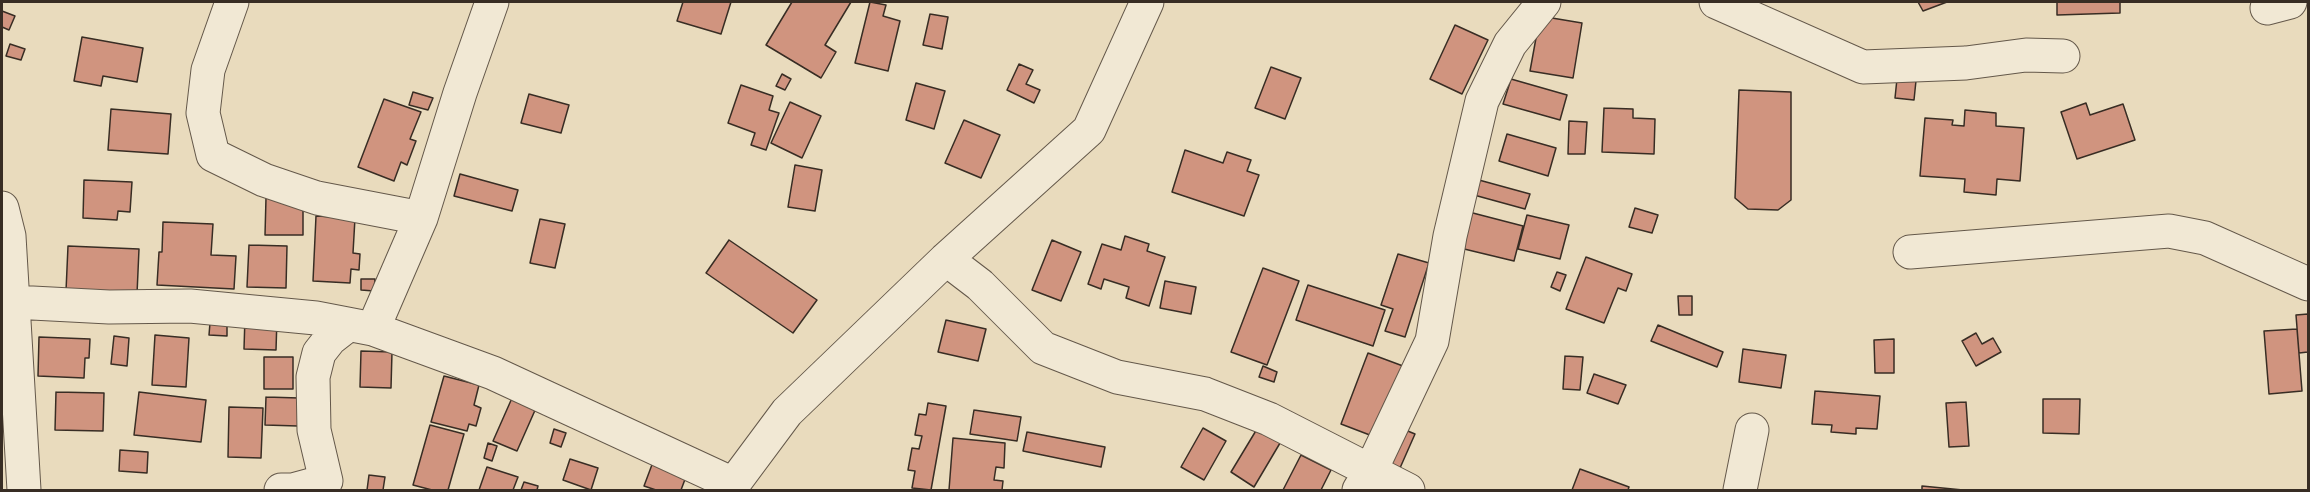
<!DOCTYPE html>
<style>
body{margin:0}
#map{position:relative;width:2310px;height:492px;overflow:hidden;background:#e9dbbd;font-family:"IM FELL DW Pica",serif}
canvas{display:block}
.frame{position:absolute;inset:0;border:3px solid #382d24;pointer-events:none}
</style>
<div id="map">
<canvas width="2310" height="492"></canvas>
<div class="frame"></div>
</div>
<script>
const ctx = document.querySelector('canvas').getContext('2d');
ctx.lineJoin = 'round';
function fill(path, color) {
  ctx.fillStyle = color;
  ctx.fill(path, 'evenodd');
}
function toPath(rows) {
  const path = new Path2D();
  for (const r of rows) {
    path.moveTo(r[0], r[1]);
    for (let i = 2; i < r.length; i += 2) path.lineTo(r[i], r[i + 1]);
  }
  return path;
}
function trace(path, color, width, dash) {
  ctx.strokeStyle = color;
  ctx.lineWidth = width;
  ctx.lineCap = dash ? 'butt' : 'round';
  ctx.setLineDash(dash || []);
  ctx.stroke(path);
}
const building = toPath([
 [683,2,731,2,721,34,677,21,683,2],
 [792,2,851,2,825,45,836,52,821,78,766,45,792,2],
 [870,2,886,5,883,16,900,21,888,71,855,63,870,2],
 [1918,2,1947,2,1923,11,1918,2],
 [2057,2,2120,2,2120,13,2057,15,2057,2],
 [2,11,15,16,9,30,2,27,2,11],
 [930,14,948,17,942,49,923,45,930,14],
 [1540,16,1582,23,1573,78,1530,71,1540,16],
 [1455,25,1488,40,1462,94,1430,79,1455,25],
 [82,37,143,48,137,82,103,76,101,86,74,81,82,37],
 [10,44,25,49,21,60,6,56,10,44],
 [1019,64,1033,70,1026,84,1040,90,1034,103,1007,90,1019,64],
 [1271,67,1301,78,1285,119,1255,108,1271,67],
 [1898,69,1917,71,1914,100,1895,98,1898,69],
 [782,74,791,79,785,90,776,86,782,74],
 [1511,79,1567,95,1560,120,1503,104,1511,79],
 [916,83,945,91,934,129,906,120,916,83],
 [741,85,773,96,769,110,779,113,766,150,751,145,755,133,728,123,741,85],
 [1739,90,1791,92,1791,200,1778,210,1748,209,1735,198,1739,90],
 [413,92,433,98,428,110,409,105,413,92],
 [529,94,569,105,561,133,521,123,529,94],
 [384,99,421,112,410,139,416,141,407,165,401,162,394,181,358,167,384,99],
 [790,102,821,116,802,158,771,143,790,102],
 [2086,103,2090,115,2123,104,2135,140,2077,159,2061,112,2086,103],
 [1604,108,1633,109,1633,118,1655,119,1654,154,1602,152,1604,108],
 [111,109,171,114,168,154,108,150,111,109],
 [1965,110,1996,113,1996,126,2024,128,2020,181,1997,179,1996,195,1964,192,1965,179,1920,176,1925,118,1953,120,1952,125,1964,126,1965,110],
 [964,120,1000,135,981,178,945,163,964,120],
 [1569,121,1587,122,1585,154,1568,154,1569,121],
 [1507,134,1556,148,1548,176,1499,161,1507,134],
 [1185,150,1223,163,1227,152,1251,160,1247,171,1259,175,1244,216,1172,192,1185,150],
 [795,165,822,170,815,211,788,207,795,165],
 [460,174,518,190,512,211,454,196,460,174],
 [1468,177,1530,194,1525,209,1463,192,1468,177],
 [84,180,132,182,130,212,118,211,117,220,83,218,84,180],
 [266,198,303,199,303,235,265,235,266,198],
 [1635,208,1658,215,1652,233,1629,227,1635,208],
 [1469,212,1523,226,1514,261,1460,248,1469,212],
 [1527,215,1569,225,1560,259,1518,249,1527,215],
 [316,216,355,218,353,253,360,254,359,270,351,269,350,283,313,281,316,216],
 [540,219,565,224,555,268,530,263,540,219],
 [163,222,213,224,211,255,236,256,234,289,157,285,159,252,162,252,163,222],
 [1125,236,1149,244,1147,251,1165,257,1149,306,1126,298,1129,287,1104,279,1101,289,1088,284,1102,244,1121,250,1125,236],
 [729,240,817,300,793,333,706,273,729,240],
 [1052,240,1081,252,1061,301,1032,290,1052,240],
 [249,245,287,246,286,288,247,287,249,245],
 [68,246,139,249,137,294,66,291,68,246],
 [1398,254,1429,263,1405,337,1385,331,1393,309,1381,305,1398,254],
 [1586,257,1632,274,1626,291,1618,288,1604,323,1566,309,1586,257],
 [1263,268,1299,281,1267,365,1231,352,1263,268],
 [1557,272,1566,275,1560,291,1551,287,1557,272],
 [361,279,375,279,374,291,361,290,361,279],
 [1165,281,1196,287,1191,314,1160,308,1165,281],
 [1308,285,1385,310,1373,346,1296,320,1308,285],
 [1678,296,1692,296,1692,315,1679,315,1678,296],
 [2308,314,2308,352,2299,353,2296,315,2308,314],
 [245,317,277,318,276,350,244,349,245,317],
 [946,320,986,329,978,361,938,352,946,320],
 [210,323,227,324,227,336,209,335,210,323],
 [1658,325,1723,352,1717,367,1651,341,1658,325],
 [2297,329,2302,391,2269,394,2264,331,2297,329],
 [1976,333,1982,344,1993,338,2001,352,1976,366,1962,341,1976,333],
 [155,335,189,338,186,387,152,385,155,335],
 [114,336,129,338,127,366,111,364,114,336],
 [39,337,90,339,89,358,85,358,84,378,38,376,39,337],
 [1894,339,1894,373,1875,373,1874,340,1894,339],
 [1743,349,1786,355,1781,388,1739,382,1743,349],
 [361,351,392,352,391,388,360,387,361,351],
 [1368,353,1403,366,1375,437,1341,424,1368,353],
 [1565,356,1583,357,1580,390,1563,389,1565,356],
 [264,357,293,357,293,389,264,389,264,357],
 [1263,366,1277,372,1274,382,1259,377,1263,366],
 [1594,374,1626,385,1618,404,1587,393,1594,374],
 [444,376,479,385,474,405,481,408,476,426,469,424,467,431,431,422,444,376],
 [516,389,540,399,517,451,493,441,516,389],
 [1815,391,1880,396,1877,429,1856,428,1856,434,1831,432,1832,425,1812,424,1815,391],
 [56,392,104,393,103,431,55,430,56,392],
 [139,392,206,400,201,442,134,435,139,392],
 [266,397,299,398,298,426,265,425,266,397],
 [2043,399,2080,399,2079,434,2043,433,2043,399],
 [1966,402,1969,446,1949,447,1946,403,1966,402],
 [928,403,946,406,931,490,912,488,915,471,908,470,912,448,919,449,922,436,915,435,919,414,926,415,928,403],
 [229,407,263,408,261,458,228,457,229,407],
 [974,410,1021,417,1017,441,970,434,974,410],
 [1260,424,1283,438,1254,487,1231,472,1260,424],
 [430,425,464,434,448,490,432,490,413,485,430,425],
 [1398,427,1415,434,1400,468,1383,460,1398,427],
 [1203,428,1226,441,1204,480,1181,467,1203,428],
 [554,429,566,433,561,447,550,443,554,429],
 [1027,432,1105,447,1101,467,1023,451,1027,432],
 [953,438,1005,443,1004,468,996,467,994,480,1003,481,1002,490,949,490,953,438],
 [488,443,497,446,492,461,484,458,488,443],
 [120,450,148,452,147,473,119,471,120,450],
 [656,454,690,466,681,490,656,490,644,486,656,454],
 [1301,455,1331,470,1321,490,1283,490,1301,455],
 [570,459,598,468,591,490,563,480,570,459],
 [487,467,518,477,513,490,479,490,487,467],
 [1580,469,1629,487,1628,490,1572,490,1580,469],
 [369,475,385,477,383,490,367,490,369,475],
 [524,482,538,486,537,490,521,490,524,482],
 [1922,486,1963,490,1922,490,1922,486]
]);
fill(building, '#d0947f');
trace(building, '#382d24', 1.5);
const minor = toPath([
 [232,2,208,70,203,113,213,155,264,180,317,198,421,218],
 [1716,2,1863,67,1966,63,2026,55,2063,56],
 [2267,8,2290,2],
 [2,208,9,236,24,490],
 [1910,252,2169,231,2205,238,2308,284],
 [946,259,980,285,1043,348,1117,377,1205,394,1269,419,1408,490],
 [13,302,109,307,190,306,316,318,373,329,493,373,733,484],
 [373,329,421,218,460,93,492,2],
 [281,490,293,490,326,481,314,430,313,377,319,353,330,339,348,325],
 [729,490,787,412,946,259,1089,130,1147,2],
 [1359,490,1370,472,1432,341,1450,236,1482,101,1510,44,1544,2],
 [1740,490,1752,430]
]);
trace(minor, '#64584a', 35);
trace(minor, '#f1e8d4', 33);
</script>
